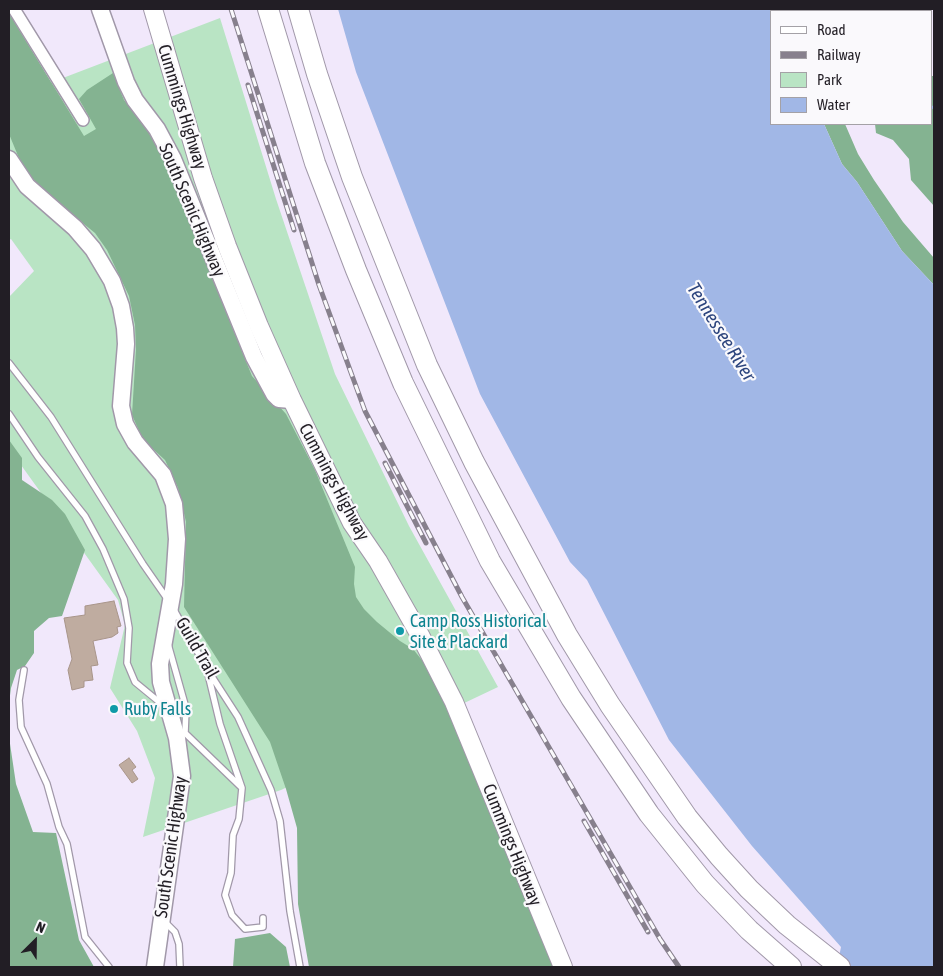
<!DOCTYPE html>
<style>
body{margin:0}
#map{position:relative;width:943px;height:976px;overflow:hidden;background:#f1e8fb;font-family:"Asap Condensed",sans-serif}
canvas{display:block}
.frame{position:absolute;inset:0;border:10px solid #221e25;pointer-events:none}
.legend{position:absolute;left:770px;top:10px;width:162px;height:115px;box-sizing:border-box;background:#faf9fc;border:1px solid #a4a1a6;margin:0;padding:6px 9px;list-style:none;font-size:15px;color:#221e25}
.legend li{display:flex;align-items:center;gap:10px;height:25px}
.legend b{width:25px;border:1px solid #a4a1a6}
.north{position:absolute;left:10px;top:916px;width:50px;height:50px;-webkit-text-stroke:4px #faf9fc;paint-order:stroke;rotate:23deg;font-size:14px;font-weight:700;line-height:20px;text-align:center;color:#221e25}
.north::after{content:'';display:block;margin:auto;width:18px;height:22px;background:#221e25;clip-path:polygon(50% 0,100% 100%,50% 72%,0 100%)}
</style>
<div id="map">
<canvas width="943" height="976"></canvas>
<div class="frame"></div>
<ul class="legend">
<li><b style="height:6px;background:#fff"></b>Road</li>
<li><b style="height:6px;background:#87808d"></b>Railway</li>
<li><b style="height:14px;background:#b9e4c4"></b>Park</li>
<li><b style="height:14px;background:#a1b7e6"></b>Water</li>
</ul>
<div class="north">N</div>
</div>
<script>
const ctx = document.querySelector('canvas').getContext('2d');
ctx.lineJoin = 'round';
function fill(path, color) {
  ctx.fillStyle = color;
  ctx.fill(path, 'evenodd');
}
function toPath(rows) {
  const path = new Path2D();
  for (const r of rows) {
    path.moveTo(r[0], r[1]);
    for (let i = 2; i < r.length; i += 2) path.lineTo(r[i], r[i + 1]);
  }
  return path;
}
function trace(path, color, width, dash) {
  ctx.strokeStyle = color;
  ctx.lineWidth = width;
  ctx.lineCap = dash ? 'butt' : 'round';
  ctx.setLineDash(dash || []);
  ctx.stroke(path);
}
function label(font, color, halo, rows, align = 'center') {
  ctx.font = font + ' "Asap Condensed",sans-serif';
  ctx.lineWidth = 4.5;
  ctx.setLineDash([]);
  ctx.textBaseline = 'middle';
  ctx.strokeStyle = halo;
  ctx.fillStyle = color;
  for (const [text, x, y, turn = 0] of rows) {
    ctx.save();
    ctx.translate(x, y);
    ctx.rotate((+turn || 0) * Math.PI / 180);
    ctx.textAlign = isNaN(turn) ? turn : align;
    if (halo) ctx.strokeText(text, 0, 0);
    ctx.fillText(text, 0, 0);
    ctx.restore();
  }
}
fill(toPath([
 [220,18,276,199,335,374,409,526,498,687,281,790,143,837,155,778,137,731,110,688,125,625,118,600,21,465,9,452,9,297,34,271,11,239,9,240,9,74,21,94]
]), '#b9e4c4');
fill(toPath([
 [9,13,84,136,96,129,79,99,87,90,113,73,124,100,143,123,164,159,252,376,286,414,315,470,355,567,354,584,356,597,364,609,377,622,400,641,413,649,433,674,558,967,309,967,298,904,297,828,286,789,270,742,184,607,186,522,178,488,165,460,143,440,132,415,136,349,135,325,129,296,107,250,95,233,47,194,33,179,21,163,9,134],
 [932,76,934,76,934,206,911,180,909,159,893,140,876,133,875,124,932,124],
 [824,124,845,124,858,154,874,180,903,222,934,258,934,285,902,251,857,182,842,164],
 [9,440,22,458,22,480,52,500,65,514,85,550,62,616,49,618,34,631,34,653,25,666,17,670,11,688,9,703],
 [9,737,16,784,33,832,56,833,79,940,94,967,9,967],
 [270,933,286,947,290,967,233,967,235,939]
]), '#84b391');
fill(toPath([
 [338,9,779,9,780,11,772,11,772,124,824,124,842,164,857,182,902,251,934,285,934,967,837,967,841,947,752,846,669,740,587,580,570,562,480,394,356,72]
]), '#a1b7e6');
trace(toPath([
 [932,107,934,108]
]), '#a1b7e6', 3);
const building = toPath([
 [114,601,121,626,117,627,118,633,112,637,93,641,98,665,91,666,93,680,84,681,84,687,72,690,68,670,72,659,64,618,85,615,85,606,114,601],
 [129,758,136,767,132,770,138,779,132,783,119,765,129,758]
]);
fill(building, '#bfaca0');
trace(building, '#a8958a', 1);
const lane = toPath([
 [9,363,51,417,143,564,168,600],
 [9,414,38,457,85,516,103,549,124,599,129,628,127,663,135,682,163,705],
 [173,608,207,669,238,717,271,790,280,821,290,911,300,967],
 [168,644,186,708,185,733,177,737],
 [24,670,19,700,21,727,47,784,59,827,67,844,85,937,109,967],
 [208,674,220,724,242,788,239,819,233,835,231,873,225,895,232,915,245,929,263,927,263,918],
 [185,733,241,787],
 [165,922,175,932,179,944,180,967]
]);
const street = toPath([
 [14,9,83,120]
]);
const secondary = toPath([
 [100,9,126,82,135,100,157,129,173,159,254,357,274,394,279,399,292,400],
 [9,159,27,186,75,228,93,249,112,281,121,306,125,328,126,344,121,406,125,424,135,442,163,475,174,504,177,539,174,584,160,664,161,682,177,738,182,776,155,967]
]);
const primary = toPath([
 [153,9,203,178,227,246,259,326,292,400,352,523,378,561,421,637,454,702,563,967]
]);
const highway = toPath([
 [268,9,315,163,356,270,403,383,490,561,571,698,649,814,705,884,749,930,791,967],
 [298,9,317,74,352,177,427,365,474,462,567,635,610,705,687,817,719,856,749,889,787,925,840,967]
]);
trace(lane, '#a198a9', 8);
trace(street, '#a198a9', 14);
trace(secondary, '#a198a9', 19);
trace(primary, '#a198a9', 20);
trace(highway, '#a198a9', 22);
trace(lane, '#fff', 5.5);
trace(street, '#fff', 11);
trace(secondary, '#fff', 16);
trace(primary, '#fff', 18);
trace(highway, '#fff', 20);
const rail = toPath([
 [231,9,319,285,365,411,462,597,660,939,679,967],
 [248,85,294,230],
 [385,463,426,543],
 [584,821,648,932]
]);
trace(rail, '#87808d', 5);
trace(rail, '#faf9fc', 3, [9]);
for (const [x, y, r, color] of [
 [400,631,5,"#0f9aa8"],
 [114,709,5,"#0f9aa8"]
]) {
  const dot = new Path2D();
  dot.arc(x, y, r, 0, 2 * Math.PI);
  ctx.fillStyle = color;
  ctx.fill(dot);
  trace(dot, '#faf9fc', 2);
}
label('18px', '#221e25', '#faf9fc', [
 ["Cummings Highway",182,107,73],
 ["South Scenic Highway",192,210,67],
 ["Cummings Highway",334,482,62],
 ["Guild Trail",197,648,60],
 ["Cummings Highway",512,845,68],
 ["South Scenic Highway",171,847,-82]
]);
label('18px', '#0d838f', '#faf9fc', [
 ["Camp Ross Historical",410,621],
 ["Site & Plackard",410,642],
 ["Ruby Falls",124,709]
], 'left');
label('italic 19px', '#2d457e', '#faf9fc', [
 ["Tennessee River",721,332,58]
]);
</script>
